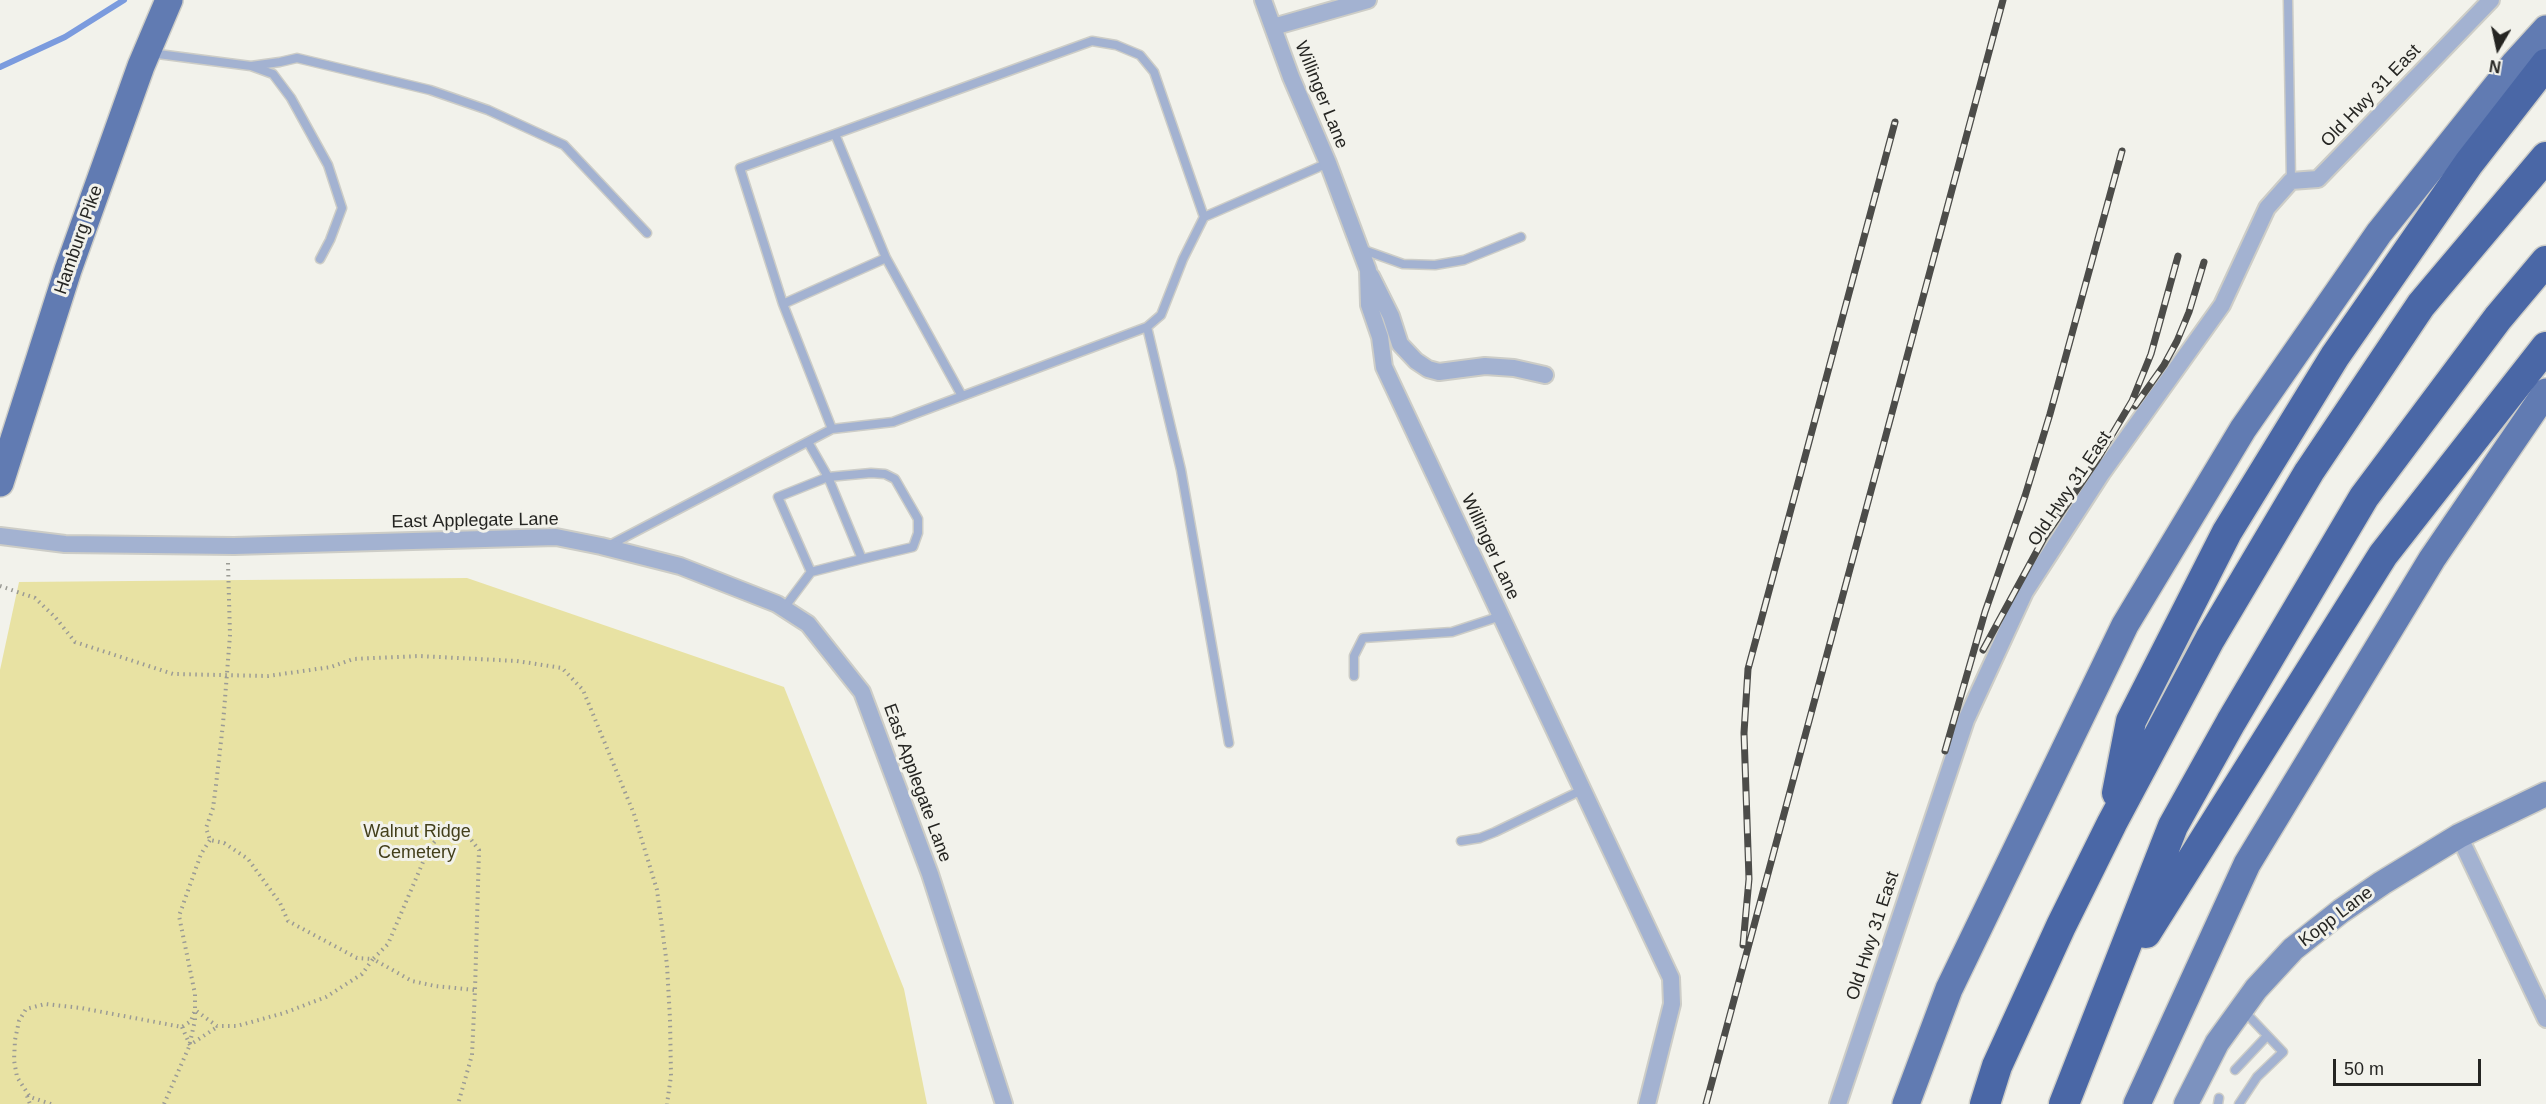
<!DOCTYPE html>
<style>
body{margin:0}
#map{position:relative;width:2546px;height:1104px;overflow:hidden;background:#f2f2eb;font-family:Helvetica,sans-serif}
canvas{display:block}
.north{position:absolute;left:2468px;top:18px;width:60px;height:60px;-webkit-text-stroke:4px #f2f2eb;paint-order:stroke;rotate:189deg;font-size:16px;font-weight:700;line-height:24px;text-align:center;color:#252522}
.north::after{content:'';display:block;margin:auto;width:21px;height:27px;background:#252522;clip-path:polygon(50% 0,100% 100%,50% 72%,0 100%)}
.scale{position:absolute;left:2333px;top:1059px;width:148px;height:27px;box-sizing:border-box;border:3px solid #252522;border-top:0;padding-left:8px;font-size:18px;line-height:21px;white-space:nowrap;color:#252522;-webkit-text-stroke:4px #f2f2eb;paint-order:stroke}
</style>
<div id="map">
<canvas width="2546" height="1104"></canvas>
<div class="north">N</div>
<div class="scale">50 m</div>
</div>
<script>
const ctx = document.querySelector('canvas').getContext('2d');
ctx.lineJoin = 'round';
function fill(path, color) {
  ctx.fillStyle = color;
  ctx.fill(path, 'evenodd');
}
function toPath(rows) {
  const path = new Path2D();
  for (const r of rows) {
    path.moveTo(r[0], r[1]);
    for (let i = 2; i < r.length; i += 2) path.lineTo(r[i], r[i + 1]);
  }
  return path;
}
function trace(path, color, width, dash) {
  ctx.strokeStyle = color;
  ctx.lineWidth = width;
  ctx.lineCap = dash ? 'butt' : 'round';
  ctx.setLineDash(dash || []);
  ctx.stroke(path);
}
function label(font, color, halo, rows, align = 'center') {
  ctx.font = font + ' Helvetica,sans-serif';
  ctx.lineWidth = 6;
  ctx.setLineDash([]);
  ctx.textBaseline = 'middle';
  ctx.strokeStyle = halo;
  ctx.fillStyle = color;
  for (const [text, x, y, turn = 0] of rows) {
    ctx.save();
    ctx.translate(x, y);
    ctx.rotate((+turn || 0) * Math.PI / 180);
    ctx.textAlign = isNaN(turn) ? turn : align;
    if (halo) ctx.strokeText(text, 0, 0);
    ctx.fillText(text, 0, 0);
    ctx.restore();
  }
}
fill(toPath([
 [467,578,784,687,904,989,927,1104,0,1104,0,670,19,582]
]), '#e8e2a3');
trace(toPath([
 [0,67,65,37,124,0]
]), '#7b9bde', 6);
const lane = toPath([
 [2288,0,2291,181],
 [150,53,251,66,273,74,291,98,328,165,342,208,330,240,320,259],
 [251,66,280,62,297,58,430,90,488,110,564,145,647,233],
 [835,134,1092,41,1116,45,1140,55,1154,72,1204,217],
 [1361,249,1403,264,1435,265,1464,260,1521,237],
 [783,304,740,168,835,134,886,258],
 [1147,327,1181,470,1229,743],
 [832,429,783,304,886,258,962,396],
 [808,442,828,477,871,473,885,474,895,479,918,519,918,533,913,547,862,559],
 [606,547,832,429,893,422,1147,327,1161,315,1183,259,1204,217,1328,163],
 [784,608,811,572,778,497,828,477,862,559,811,572],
 [1354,676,1354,656,1363,638,1452,632,1501,616],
 [1461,841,1480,838,1495,832,1582,790],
 [2235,1070,2267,1036],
 [2218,1104,2219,1098],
 [2239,1104,2257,1077,2283,1052,2244,1011]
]);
const street = toPath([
 [1263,0,1291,77,1328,163,1368,270,1369,305,1380,337,1384,367,1671,978,1672,1004,1647,1104],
 [1273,27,1368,0],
 [1371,276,1391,316,1400,344,1416,361,1428,369,1439,372,1485,366,1514,368,1545,375],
 [0,536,65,544,234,546,556,537,601,546,680,566,777,604,808,624,862,692,930,874,1004,1104],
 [2459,836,2546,1019],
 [1838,1104,1966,720,2025,592,2102,473,2222,305,2267,208,2291,181,2318,179,2491,0]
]);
const secondary = toPath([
 [2186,1104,2217,1043,2256,989,2293,949,2341,911,2382,883,2459,836,2546,794]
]);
const primary = toPath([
 [0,483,68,270,141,66,169,0],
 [1906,1104,1949,989,2125,625,2243,429,2379,233,2515,63,2546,29],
 [2137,1104,2247,864,2432,559,2546,392]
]);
const highway = toPath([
 [2117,793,2131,721,2227,532,2335,356,2469,163,2546,64],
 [2146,933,2383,555,2546,347],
 [1985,1104,1997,1066,2061,926,2112,823,2210,639,2309,472,2421,305,2546,157],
 [2064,1104,2173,826,2231,722,2364,497,2498,318,2546,261]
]);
trace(lane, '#cdcdc7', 11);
trace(street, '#cdcdc7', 20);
trace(secondary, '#cdcdc7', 27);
trace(primary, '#cdcdc7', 30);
trace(highway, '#cdcdc7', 33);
trace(toPath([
 [228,563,230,635,223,724,216,785,213,808,206,828,210,840,224,843,248,859,280,903,288,921,357,958,373,959,388,944,429,848,445,830,453,828,466,833,479,850,475,990,472,1055,458,1104],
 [0,586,35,598,55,617,75,642,173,674,268,676,331,667,353,659,419,656,517,661,562,668,583,690,634,814,657,890,667,965,670,1019,671,1076,667,1104],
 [182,1027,190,1045,217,1027],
 [27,1096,30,1104],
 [51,1104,30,1097,17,1077,14,1060,15,1040,19,1021,26,1009,45,1004,81,1008,182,1027,191,1021,195,1010,217,1026,237,1026,284,1013,326,997,362,974,373,959,412,981,435,986,475,990],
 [164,1104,189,1047,195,1020,195,994,179,916,201,854,210,840]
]), '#9b9b95', 4, [1.5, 4.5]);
trace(lane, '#a3b2d1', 8);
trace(street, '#a3b2d1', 16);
trace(secondary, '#7c92bf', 24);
trace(primary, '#617bb2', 27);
trace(highway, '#4a67a6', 30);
const rail = toPath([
 [2135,406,2164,365,2177,341,2189,312,2204,262],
 [1983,650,2044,538,2097,460,2132,401,2151,354,2178,256],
 [1945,751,1985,612,2025,496,2050,414,2122,151],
 [1743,945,1749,879,1744,733,1748,669,1895,122],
 [1706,1104,2003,0]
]);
trace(rail, '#4c4c49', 7);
trace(rail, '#f2f2eb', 4.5, [14]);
label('18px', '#252522', '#f2f2eb', [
 ["Willinger Lane",1321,95,68],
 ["Old Hwy 31 East",2371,96,-46],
 ["Hamburg Pike",79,240,-71],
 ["Old Hwy 31 East",2070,489,-56],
 ["East Applegate Lane",475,521,-1],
 ["Willinger Lane",1490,547,65],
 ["East Applegate Lane",917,783,70],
 ["Kopp Lane",2336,917,-37],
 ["Old Hwy 31 East",1873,936,-72]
]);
label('18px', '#433f1b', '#f2f2eb', [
 ["Walnut Ridge",417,832],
 ["Cemetery",417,853]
]);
</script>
